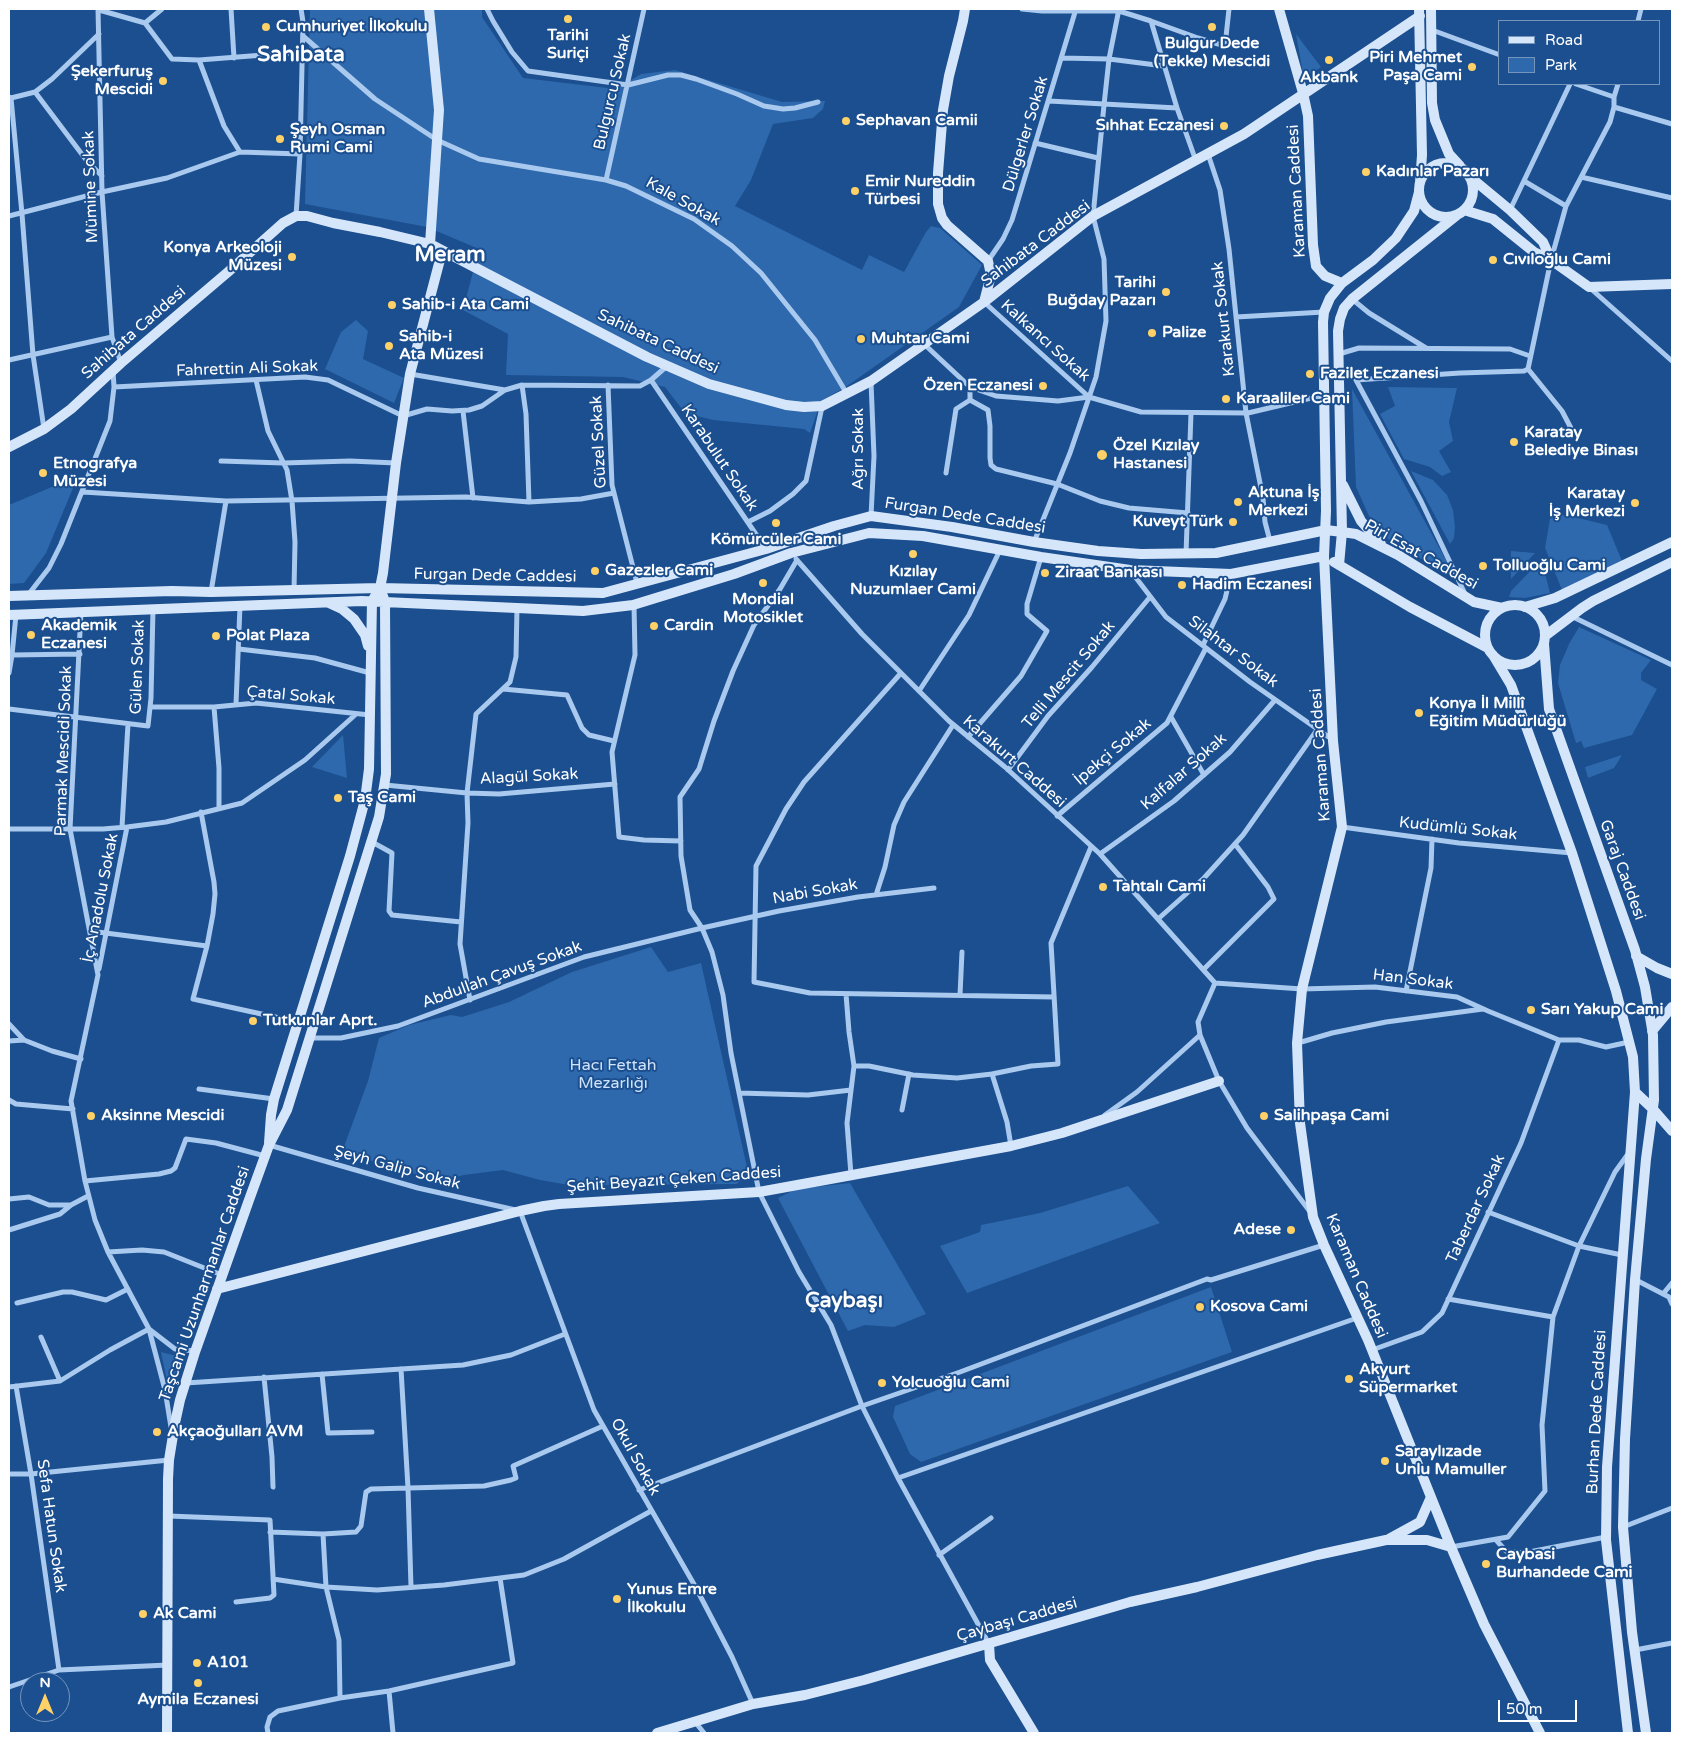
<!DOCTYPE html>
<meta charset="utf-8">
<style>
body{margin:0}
#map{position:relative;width:1681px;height:1742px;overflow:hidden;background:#1b4f8f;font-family:"Varela Round",sans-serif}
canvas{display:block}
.frame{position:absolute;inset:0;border:10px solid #fff;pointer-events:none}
.legend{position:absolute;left:1498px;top:20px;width:162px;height:65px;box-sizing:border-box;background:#1b4f8f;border:1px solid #7695bc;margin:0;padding:6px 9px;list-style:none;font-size:15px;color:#fff}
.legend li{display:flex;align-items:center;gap:10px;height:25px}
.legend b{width:25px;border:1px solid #7695bc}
.north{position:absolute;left:20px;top:1672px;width:50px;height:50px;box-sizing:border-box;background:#1b4f8f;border:1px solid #7695bc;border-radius:50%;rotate:0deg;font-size:14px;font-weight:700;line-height:20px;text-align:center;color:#fff}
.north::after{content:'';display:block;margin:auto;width:18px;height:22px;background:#ffd166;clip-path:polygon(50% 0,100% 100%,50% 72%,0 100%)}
.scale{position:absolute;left:1498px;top:1700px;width:79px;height:22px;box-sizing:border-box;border:2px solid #fff;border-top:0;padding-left:6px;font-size:15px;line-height:18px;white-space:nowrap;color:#fff;-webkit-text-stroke:4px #1b4f8f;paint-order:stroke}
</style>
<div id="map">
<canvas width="1681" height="1742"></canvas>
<div class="frame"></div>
<ul class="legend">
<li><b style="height:6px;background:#d6e6fa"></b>Road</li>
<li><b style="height:14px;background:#2e69ad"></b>Park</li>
</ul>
<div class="north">N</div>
<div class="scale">50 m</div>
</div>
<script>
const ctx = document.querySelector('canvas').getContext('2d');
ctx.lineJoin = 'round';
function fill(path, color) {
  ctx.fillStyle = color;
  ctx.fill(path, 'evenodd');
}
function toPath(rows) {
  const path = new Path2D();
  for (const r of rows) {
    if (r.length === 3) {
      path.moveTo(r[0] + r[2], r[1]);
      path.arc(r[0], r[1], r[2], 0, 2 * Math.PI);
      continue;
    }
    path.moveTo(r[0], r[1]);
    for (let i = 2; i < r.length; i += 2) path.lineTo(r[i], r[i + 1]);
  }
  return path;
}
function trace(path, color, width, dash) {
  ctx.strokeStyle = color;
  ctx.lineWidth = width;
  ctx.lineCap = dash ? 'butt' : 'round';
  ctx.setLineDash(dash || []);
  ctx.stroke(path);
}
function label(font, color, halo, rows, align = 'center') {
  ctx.font = font + ' "Varela Round",sans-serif';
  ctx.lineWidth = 4;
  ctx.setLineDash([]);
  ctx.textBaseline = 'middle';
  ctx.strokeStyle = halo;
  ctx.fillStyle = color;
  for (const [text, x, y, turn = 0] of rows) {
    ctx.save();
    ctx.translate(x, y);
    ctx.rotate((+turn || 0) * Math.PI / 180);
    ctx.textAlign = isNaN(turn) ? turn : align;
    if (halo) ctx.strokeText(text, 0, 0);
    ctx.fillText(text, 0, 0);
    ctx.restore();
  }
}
fill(toPath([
 [310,9,482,9,482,17,523,78,616,89,641,74,675,70,782,102,825,101,823,109,813,118,773,124,751,180,735,206,862,270,869,255,904,272,926,232,931,226,940,228,982,265,959,307,847,386,821,401,810,433,804,429,713,420,685,413,665,387,623,377,506,375,508,334,463,310,479,249,427,227,305,204],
 [1296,34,1321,67,1304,79],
 [356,320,368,331,363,359,404,378,394,403,325,369,341,332],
 [1388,387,1457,388,1449,422,1453,441,1439,451,1451,472,1442,476,1430,467,1404,459,1380,414,1395,406],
 [1352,389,1457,580,1389,540,1369,516,1356,487],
 [1411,471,1433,480,1447,495,1453,510,1455,527,1454,538,1450,544],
 [78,476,46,553,24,583,9,584,9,505],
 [1551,513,1578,518,1607,525,1622,561,1562,590,1545,548],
 [1511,551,1535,553,1511,579],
 [1538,563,1545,573,1550,593,1525,598,1509,597,1511,591],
 [1579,627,1651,660,1641,673,1641,680,1657,689,1632,735,1584,748,1581,741,1576,743,1558,683,1560,665,1569,644],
 [343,735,347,778,312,767],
 [1622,755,1614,768,1588,778,1585,767],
 [651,947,668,972,701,963,749,1176,736,1184,569,1185,540,1180,503,1170,464,1175,439,1181,342,1152,368,1081,379,1038,409,1025,451,1015,462,1017,509,1002,572,972],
 [850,1183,926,1314,894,1327,865,1325,848,1331,778,1198,796,1189],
 [1128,1186,1160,1223,967,1293,940,1246,980,1232,981,1225,1040,1213],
 [1211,1287,1232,1352,921,1462,910,1454,893,1417,895,1406],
 [161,1352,185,1358,170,1395]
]), '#2e69ad');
trace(toPath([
 [98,9,102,192,112,337,121,363],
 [231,9,234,58],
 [487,9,493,21,512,52,528,71,628,85,668,75,681,75,696,79,737,94,764,106,783,109,795,108,818,102],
 [1022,9,1042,11,1119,11,1151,21,1198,38,1225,46,1229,9],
 [99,10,145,23,172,59,199,60,302,52],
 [1151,21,1177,108,1196,161],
 [1638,21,1641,9],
 [145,23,162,9],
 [1432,30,1500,55],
 [303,36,375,99,437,140,479,159,606,180,626,186,694,219,732,246,761,273,815,340,847,394],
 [1062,58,1109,59,1164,66],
 [199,60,224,126,240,152],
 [1576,84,1614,97],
 [35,92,87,161,102,176],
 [9,97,11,98,22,214,33,355,44,429],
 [9,101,11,98,35,92,52,79,99,34],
 [1049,101,1177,108],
 [1614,107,1672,124],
 [1035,143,1098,158],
 [1208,154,1220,190,1229,249,1246,413,1263,498,1265,522,1270,541],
 [1581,177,1672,198],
 [606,180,644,9],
 [1524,181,1566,206],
 [1510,210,1570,84],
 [9,216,102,192,167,178,240,152,300,154],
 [296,216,300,154,303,22,301,9],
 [988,261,1003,239,1012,220,1076,9],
 [1590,288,1672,361],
 [1352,299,1369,313,1426,348],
 [984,302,1089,397],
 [1236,317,1324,312],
 [924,344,970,387,996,396,1058,401,1089,397,1141,412,1248,413,1324,395],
 [1339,354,1359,348,1510,349,1530,356],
 [9,360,112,337],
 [1528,369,1562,411,1573,432],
 [410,374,505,390,522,385,640,386,651,380,667,366],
 [256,380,268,431,287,470,292,501,295,542,294,590],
 [651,380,766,549],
 [522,385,526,414,529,502],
 [608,385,612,485,637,583],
 [114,387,305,377,328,380,403,416,427,409,452,411,469,410,482,406,505,390],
 [970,400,988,410,990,426,990,458,991,465,996,469,1057,484,1100,501,1129,508,1188,513],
 [463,411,473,498],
 [221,461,283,463,350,461,396,463],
 [946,473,956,409,970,400,970,387],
 [83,492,226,501,466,497,529,502,581,499,614,493],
 [871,516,874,456,871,382],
 [748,522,770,511,793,494,806,481,822,407],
 [1034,542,1070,453,1096,377,1106,321,1104,259,1093,216,1104,105,1109,59,1119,9],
 [1186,554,1191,413],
 [796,559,862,634,949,721,1005,767,1100,854,1215,983],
 [797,560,780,589,754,625,733,671,714,721,699,769,680,797,681,856,690,910,702,928,712,952,723,995,731,1053,759,1192,799,1272,831,1325,862,1406,898,1478,989,1644],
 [1130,570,1166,617,1250,682,1333,740],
 [211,592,226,501],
 [28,595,49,568,61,544,110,421,114,387,113,371],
 [1466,596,1421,501,1356,380,1460,373,1524,371,1528,369,1551,260,1566,206,1610,122,1614,107,1614,97,1618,84],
 [634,605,635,655,612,752,619,837,644,840,681,841],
 [81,612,70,829,98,975,71,1101,85,1181,95,1220,108,1252,149,1329,165,1390,171,1427],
 [1571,616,1672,665],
 [1203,645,1225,599,1231,574],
 [239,649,315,658,370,673],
 [12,655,80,654],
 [9,673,12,655,16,615],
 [901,673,804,782,786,809,756,866,754,982,810,993,1054,997],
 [503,689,567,695,582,728,589,735,614,741],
 [919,691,969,615,1000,550],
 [236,704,240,606],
 [150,707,214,707,256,703,370,715],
 [214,707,219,768,219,808],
 [9,709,148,726,151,698,153,609],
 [1171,717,1204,775],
 [968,737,1021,676,1047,631,1027,614,1027,604,1041,557],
 [1008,770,1048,716,1092,667,1150,597],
 [385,785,467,793,499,794,615,784],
 [201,812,214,882,215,894,213,914,207,946,193,999,298,1022],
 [1057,816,1167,723,1206,648],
 [122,827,128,724],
 [1342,827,1459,843,1572,853],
 [9,829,103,829,127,827,166,822,242,803,305,760,355,715],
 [372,842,392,853,389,911,392,915,461,922],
 [1100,854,1174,801,1230,752,1275,700],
 [876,895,885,867,894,825,904,802,953,725],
 [1158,919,1204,878,1243,835,1317,730],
 [90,931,207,946],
 [99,969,127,827],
 [1204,969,1274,899,1268,887,1235,844],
 [1215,983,1302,989,1375,987,1457,997,1488,1011,1559,1040,1579,1040,1606,1047,1629,1042],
 [1215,983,1198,1022,1200,1035,1219,1081,1247,1128,1311,1213],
 [1406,991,1431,868,1432,839],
 [846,994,849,1032,854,1066,869,1066,913,1075,957,1078,992,1074,1007,1122,1011,1146],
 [960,995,962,952],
 [470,1000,460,944,468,823,467,793,476,714,510,682,516,657,517,608],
 [9,1024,24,1040,52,1051,81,1059],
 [310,1038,341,1038,398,1026,584,957,702,928,779,911,858,897,934,888],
 [9,1041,24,1040],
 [1298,1043,1332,1033,1386,1022,1483,1009],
 [992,1074,1031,1066,1058,1064,1051,943,1091,847],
 [199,1089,274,1099],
 [739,1093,808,1095,851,1090],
 [9,1100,16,1104,73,1109],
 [902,1110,909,1074],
 [1105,1115,1137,1092,1200,1035],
 [269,1145,418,1188,520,1211,594,1410,695,1586,732,1657,753,1704],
 [851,1175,847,1123,854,1066],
 [85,1181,159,1174,171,1171,175,1168,186,1139,216,1143,265,1156],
 [9,1199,29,1197,49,1205,71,1205],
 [1488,1212,1579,1246,1622,1255],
 [9,1230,60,1214,71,1205,88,1196],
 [108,1252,142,1250,164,1252,222,1275],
 [1636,1280,1669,1297,1672,1304],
 [1663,1294,1672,1283],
 [1448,1299,1553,1317],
 [17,1303,63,1292,72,1292,106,1300,128,1289],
 [41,1337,60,1381],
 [1372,1350,1422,1332,1442,1313,1521,1143,1559,1040],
 [401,1369,408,1488,411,1587],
 [322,1374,328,1433,372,1432],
 [264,1377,272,1457,273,1487],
 [186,1383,463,1365,511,1355,565,1334],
 [16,1386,31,1474,59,1670],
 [9,1387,60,1381,110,1350,149,1329,175,1349,195,1351],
 [9,1474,31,1474,169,1460],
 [898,1478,1357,1318],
 [639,1490,862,1406,960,1372,1207,1279,1211,1280,1324,1245],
 [169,1516,270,1520,274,1595,270,1598,236,1602],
 [1623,1527,1672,1508],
 [270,1532,323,1534,326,1587,339,1640,340,1698],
 [323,1534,356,1532,361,1526,366,1492,371,1489,484,1486,511,1480,516,1478,513,1466,603,1426],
 [1496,1540,1506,1551,1524,1553,1606,1537],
 [1451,1547,1508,1537,1545,1491,1542,1425,1553,1317,1579,1246,1615,1172,1628,1154],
 [939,1555,991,1518],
 [273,1579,326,1587,377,1590,444,1585,524,1575,564,1559,651,1511],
 [1635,1650,1672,1643],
 [9,1687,59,1670,168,1665],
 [389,1691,393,1733],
 [696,1723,704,1733],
 [268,1733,267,1727,270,1717,278,1711,340,1698,389,1691,513,1663,500,1578]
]), '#a9c9ee', 5);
trace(toPath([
 [429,9,439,110,430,244],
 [965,9,963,21,949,76,943,110,938,173,938,204,942,218,947,225,988,261,991,275,984,302],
 [1279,9,1303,93,1308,116,1313,245,1316,266,1325,276,1342,283],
 [1419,9,1422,155,1420,183],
 [1431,9,1432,103,1435,120,1449,154,1460,166],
 [1446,190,27],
 [1469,176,1510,210,1543,242,1551,260],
 [1419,192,1414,211,1396,238,1373,260,1342,283,1330,298,1324,312,1323,322,1326,511,1324,556,1333,741,1342,827,1302,989,1297,1043,1300,1123,1313,1217,1324,1245,1368,1340,1451,1547,1484,1624,1540,1733],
 [1464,210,1493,219,1534,252,1551,260,1589,287,1672,284],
 [9,447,44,429,71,409,121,363,228,272,283,223,296,216,307,216,333,223,380,232,430,244,647,357,709,384,786,405,804,407,822,406,871,381,984,302,1093,216,1244,134,1420,16],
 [1343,485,1361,521,1381,544],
 [1334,562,1410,607,1488,648],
 [1339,565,1342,532,1338,331,1340,319,1344,308,1352,299,1457,215],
 [9,596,172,591,211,592,380,588,603,593,766,549,834,526,871,516,952,527,1034,542,1098,551,1141,554,1216,553,1326,530,1342,532,1356,534,1398,555,1474,602,1502,608],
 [329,603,342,609,354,619,365,635,368,646],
 [1515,635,30],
 [1525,607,1555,598,1672,542],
 [9,615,362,601,583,611,633,605,734,574,791,553,869,533,923,536,1041,557,1130,570,1231,574,1324,556],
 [1545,636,1582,608,1593,601,1672,562],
 [1544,644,1549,709,1635,950,1645,987,1653,1035,1654,1100,1646,1159,1635,1280,1625,1439,1623,1527,1632,1632,1646,1733],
 [1493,655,1511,685,1572,853,1616,991,1633,1057,1635,1092,1607,1467,1606,1540,1628,1733],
 [1636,956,1657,968,1672,974],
 [1652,1031,1672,1007],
 [1635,1092,1652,1108,1672,1131],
 [269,1143,271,1115,274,1099,350,856,365,800,369,769,372,601,380,588,383,573,396,463,410,374,442,252],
 [217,1289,520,1211,544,1206,559,1204,759,1192,1011,1146,1062,1133,1219,1081],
 [1389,1539,1420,1522,1431,1497],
 [989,1644,990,1660,1034,1733],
 [167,1733,168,1479,169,1460,175,1423,180,1400,195,1352,249,1200,269,1145,287,1110,379,817,386,774,385,602,383,596],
 [657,1733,753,1704,805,1695,864,1680,1130,1602,1197,1587,1317,1555,1386,1540,1427,1540,1451,1547]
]), '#d6e6fa', 10);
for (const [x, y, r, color] of [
 [568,19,5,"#ffd166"],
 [266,27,5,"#ffd166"],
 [1212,27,5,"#ffd166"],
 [1329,60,5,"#ffd166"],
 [1472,67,5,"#ffd166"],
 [163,81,5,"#ffd166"],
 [846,121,5,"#ffd166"],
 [1224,126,5,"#ffd166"],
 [280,139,5,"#ffd166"],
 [1366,172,5,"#ffd166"],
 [855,191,5,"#ffd166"],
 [292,257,5,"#ffd166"],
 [1493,260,5,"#ffd166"],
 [1166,292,5,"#ffd166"],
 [392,305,5,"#ffd166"],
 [1152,333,5,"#ffd166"],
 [861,339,5,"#ffd166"],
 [389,346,5,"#ffd166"],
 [1310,374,5,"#ffd166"],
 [1043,386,5,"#ffd166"],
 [1226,399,5,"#ffd166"],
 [1514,442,5,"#ffd166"],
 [1102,455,6,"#ffd166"],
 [43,473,5,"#ffd166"],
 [1238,502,5,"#ffd166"],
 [1635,503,5,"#ffd166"],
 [1233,522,5,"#ffd166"],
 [776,523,5,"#ffd166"],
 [913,554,5,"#ffd166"],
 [1483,566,5,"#ffd166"],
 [595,571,5,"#ffd166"],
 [1045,573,5,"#ffd166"],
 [763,583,5,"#ffd166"],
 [1182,585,5,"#ffd166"],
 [654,626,5,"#ffd166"],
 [31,635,5,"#ffd166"],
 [216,636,5,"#ffd166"],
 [1419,713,5,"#ffd166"],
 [338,798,5,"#ffd166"],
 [1103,887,5,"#ffd166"],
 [1531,1010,5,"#ffd166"],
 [253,1021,5,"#ffd166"],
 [91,1116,5,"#ffd166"],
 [1264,1116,5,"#ffd166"],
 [1291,1230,5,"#ffd166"],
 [1200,1307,5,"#ffd166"],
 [1349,1379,5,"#ffd166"],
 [882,1383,5,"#ffd166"],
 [157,1432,5,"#ffd166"],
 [1385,1461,5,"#ffd166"],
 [1486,1564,5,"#ffd166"],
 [617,1599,5,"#ffd166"],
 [143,1614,5,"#ffd166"],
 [197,1663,5,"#ffd166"],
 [198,1683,5,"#ffd166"]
]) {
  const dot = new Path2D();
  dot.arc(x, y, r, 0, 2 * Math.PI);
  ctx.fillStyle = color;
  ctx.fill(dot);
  trace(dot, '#1b4f8f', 2);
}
label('bold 16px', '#fff', '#1b4f8f', [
 ["Cumhuriyet İlkokulu",276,27],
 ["Tarihi",568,36,"center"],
 ["Suriçi",568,54,"center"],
 ["Bulgur Dede",1212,44,"center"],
 ["(Tekke) Mescidi",1212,62,"center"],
 ["Piri Mehmet",1462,58,"right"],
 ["Paşa Cami",1462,76,"right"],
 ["Şekerfuruş",153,72,"right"],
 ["Mescidi",153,90,"right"],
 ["Akbank",1329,78,"center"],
 ["Sephavan Camii",856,121],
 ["Sıhhat Eczanesi",1214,126,"right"],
 ["Şeyh Osman",290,130],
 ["Rumi Cami",290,148],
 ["Kadınlar Pazarı",1376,172],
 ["Emir Nureddin",865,182],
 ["Türbesi",865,200],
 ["Konya Arkeoloji",282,248,"right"],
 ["Müzesi",282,266,"right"],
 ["Cıvıloğlu Cami",1503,260],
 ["Tarihi",1156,283,"right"],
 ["Buğday Pazarı",1156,301,"right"],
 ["Sahib-i Ata Cami",402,305],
 ["Palize",1162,333],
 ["Sahib-i",399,337],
 ["Ata Müzesi",399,355],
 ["Muhtar Cami",871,339],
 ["Fazilet Eczanesi",1320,374],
 ["Özen Eczanesi",1033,386,"right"],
 ["Karaaliler Cami",1236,399],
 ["Karatay",1524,433],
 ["Belediye Binası",1524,451],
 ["Özel Kızılay",1113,446],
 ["Hastanesi",1113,464],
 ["Etnografya",53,464],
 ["Müzesi",53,482],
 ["Aktuna İş",1248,493],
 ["Merkezi",1248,511],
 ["Karatay",1625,494,"right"],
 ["İş Merkezi",1625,512,"right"],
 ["Kuveyt Türk",1223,522,"right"],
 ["Kömürcüler Cami",776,540,"center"],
 ["Tolluoğlu Cami",1493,566],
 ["Gazezler Cami",605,571],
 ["Kızılay",913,572,"center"],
 ["Nuzumlaer Cami",913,590,"center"],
 ["Ziraat Bankası",1055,573],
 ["Hadim Eczanesi",1192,585],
 ["Mondial",763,600,"center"],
 ["Motosiklet",763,618,"center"],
 ["Akademik",41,626],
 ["Eczanesi",41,644],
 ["Cardin",664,626],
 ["Polat Plaza",226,636],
 ["Konya İl Millî",1429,704],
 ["Eğitim Müdürlüğü",1429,722],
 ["Taş Cami",348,798],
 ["Tahtalı Cami",1113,887],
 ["Sarı Yakup Cami",1541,1010],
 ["Tutkunlar Aprt.",263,1021],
 ["Aksinne Mescidi",101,1116],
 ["Salihpaşa Cami",1274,1116],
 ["Adese",1281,1230,"right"],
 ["Kosova Cami",1210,1307],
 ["Akyurt",1359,1370],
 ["Süpermarket",1359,1388],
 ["Yolcuoğlu Cami",892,1383],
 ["Akçaoğulları AVM",167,1432],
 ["Saraylızade",1395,1452],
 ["Unlu Mamuller",1395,1470],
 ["Caybasi",1496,1555],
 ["Burhandede Cami",1496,1573],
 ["Yunus Emre",627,1590],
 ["İlkokulu",627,1608],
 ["Ak Cami",153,1614],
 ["A101",207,1663],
 ["Aymila Eczanesi",198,1700,"center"]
], 'left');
label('16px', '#fff', '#1b4f8f', [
 ["Bulgurcu Sokak",613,92,-77],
 ["Dülgerler Sokak",1026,134,-73],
 ["Mümine Sokak",91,187,-92],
 ["Karaman Caddesi",1297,191,-93],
 ["Kale Sokak",683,202,29],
 ["Sahibata Caddesi",1036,244,-37],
 ["Karakurt Sokak",1224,319,-96],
 ["Sahibata Caddesi",134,333,-41],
 ["Kalkancı Sokak",1045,341,42],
 ["Sahibata Caddesi",658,342,25],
 ["Fahrettin Ali Sokak",247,369,-2],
 ["Güzel Sokak",599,442,-93],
 ["Ağrı Sokak",859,449,-90],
 ["Karabulut Sokak",719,458,56],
 ["Furgan Dede Caddesi",965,516,9],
 ["Piri Esat Caddesi",1421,555,29],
 ["Furgan Dede Caddesi",495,576,1],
 ["Silahtar Sokak",1233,652,37],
 ["Gülen Sokak",138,667,-88],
 ["Telli Mescit Sokak",1069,675,-50],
 ["Çatal Sokak",291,696,5],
 ["Parmak Mescidi Sokak",64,751,-88],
 ["İpekçi Sokak",1113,752,-40],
 ["Karaman Caddesi",1321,755,-94],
 ["Karakurt Caddesi",1014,762,41],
 ["Kalfalar Sokak",1184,772,-41],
 ["Alagül Sokak",529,777,-3],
 ["Kudümlü Sokak",1458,829,6],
 ["Garaj Caddesi",1622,870,70],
 ["Nabi Sokak",815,892,-10],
 ["İç Anadolu Sokak",101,898,-79],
 ["Abdullah Çavuş Sokak",502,975,-20],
 ["Han Sokak",1413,980,7],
 ["Şeyh Galip Sokak",397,1168,15],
 ["Şehit Beyazıt Çeken Caddesi",674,1180,-4],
 ["Taberdar Sokak",1476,1209,-65],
 ["Karaman Caddesi",1356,1276,67],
 ["Taşcami Uzunharmanlar Caddesi",205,1284,-71],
 ["Burhan Dede Caddesi",1597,1412,-87],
 ["Okul Sokak",635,1457,61],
 ["Sefa Hatun Sokak",51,1526,82],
 ["Çaybaşı Caddesi",1017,1620,-16]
]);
label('16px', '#cfe3fa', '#1b4f8f', [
 ["Hacı Fettah",613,1066],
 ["Mezarlığı",613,1084]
]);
label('bold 21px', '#fff', '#1b4f8f', [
 ["Sahibata",301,55],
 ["Meram",450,255],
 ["Çaybaşı",844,1301]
]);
</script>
